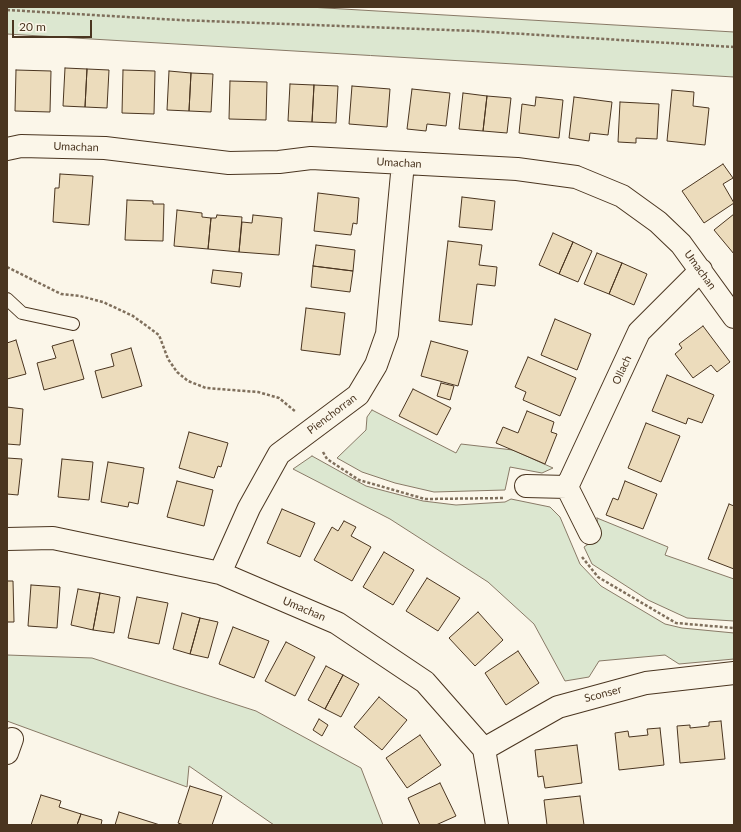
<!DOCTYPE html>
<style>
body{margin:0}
#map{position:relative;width:741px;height:832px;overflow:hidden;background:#fbf6e9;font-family:Lato,sans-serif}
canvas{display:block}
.frame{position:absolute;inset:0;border:8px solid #4a3520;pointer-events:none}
.scale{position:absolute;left:12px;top:20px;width:80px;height:18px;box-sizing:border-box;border:2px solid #4a3520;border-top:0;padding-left:5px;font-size:12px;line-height:14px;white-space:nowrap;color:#4a3520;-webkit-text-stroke:3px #fbf6e9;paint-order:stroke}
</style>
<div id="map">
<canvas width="741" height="832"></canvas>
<div class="frame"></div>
<div class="scale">20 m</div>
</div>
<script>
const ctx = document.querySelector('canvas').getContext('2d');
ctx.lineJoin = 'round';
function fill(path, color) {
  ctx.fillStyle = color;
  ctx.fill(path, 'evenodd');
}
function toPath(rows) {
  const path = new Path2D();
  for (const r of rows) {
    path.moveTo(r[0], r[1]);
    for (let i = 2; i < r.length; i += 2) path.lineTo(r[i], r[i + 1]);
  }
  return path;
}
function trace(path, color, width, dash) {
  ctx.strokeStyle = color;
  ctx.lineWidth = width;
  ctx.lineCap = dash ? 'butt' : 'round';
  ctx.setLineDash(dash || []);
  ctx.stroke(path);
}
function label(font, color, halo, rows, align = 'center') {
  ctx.font = font + ' Lato,sans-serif';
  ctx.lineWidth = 3;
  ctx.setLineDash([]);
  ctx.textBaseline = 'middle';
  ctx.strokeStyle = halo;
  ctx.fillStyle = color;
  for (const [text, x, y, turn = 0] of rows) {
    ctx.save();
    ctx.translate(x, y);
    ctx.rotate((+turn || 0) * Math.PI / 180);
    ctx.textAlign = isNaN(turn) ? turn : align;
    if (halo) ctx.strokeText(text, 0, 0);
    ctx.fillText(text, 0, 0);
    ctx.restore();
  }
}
const green = toPath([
 [7,7,309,7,734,32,734,77,7,34,7,7],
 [372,410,456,453,461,444,513,450,553,468,542,473,510,467,505,490,434,492,395,483,362,472,337,458,366,430,367,417,372,410],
 [312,456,366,486,423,501,456,505,505,502,511,499,550,507,560,517,580,564,601,586,665,624,682,628,734,633,734,659,679,664,665,655,599,661,589,677,565,681,534,624,488,582,390,519,293,469,312,456],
 [597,518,668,547,665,555,734,579,734,621,687,618,648,600,592,564,584,547,599,537,597,518],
 [7,655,92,658,256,711,361,768,383,825,274,825,189,766,187,787,7,721,7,655]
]);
fill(green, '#dce7d0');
trace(green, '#887966', 1);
const building = toPath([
 [65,68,87,69,85,107,63,106,65,68],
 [87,69,109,70,107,108,85,107,87,69],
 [16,70,51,71,50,112,15,111,16,70],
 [123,70,155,71,154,114,122,113,123,70],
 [169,71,191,73,189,111,167,110,169,71],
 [191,73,213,74,211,112,189,111,191,73],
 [230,81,267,82,266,120,229,119,230,81],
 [290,84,314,85,312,122,288,121,290,84],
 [314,85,338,86,336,123,312,122,314,85],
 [352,86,390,89,387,127,349,124,352,86],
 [412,89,450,93,446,126,427,124,426,131,407,129,412,89],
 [672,90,694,92,693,106,709,108,705,145,667,141,672,90],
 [463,93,487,96,483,131,459,129,463,93],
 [487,96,511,98,507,133,483,131,487,96],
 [536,97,563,100,559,138,519,133,522,104,535,106,536,97],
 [574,97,612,102,608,135,590,133,589,141,569,138,574,97],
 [620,102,659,104,657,139,636,138,636,143,618,142,620,102],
 [723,164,733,178,723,184,734,203,704,223,682,191,723,164],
 [60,174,93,176,89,225,53,222,55,188,59,188,60,174],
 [318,193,359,198,357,224,353,223,351,235,314,231,318,193],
 [462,197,495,201,492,230,459,227,462,197],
 [127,200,153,201,153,204,164,204,163,241,125,240,127,200],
 [177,210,202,213,202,217,211,218,208,249,174,246,177,210],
 [734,214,734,254,714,230,734,214],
 [217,215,242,217,239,252,208,249,211,218,216,218,217,215],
 [253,215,282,218,279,255,239,252,242,222,252,223,253,215],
 [553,233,573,242,559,274,539,265,553,233],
 [448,241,482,245,479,265,497,267,495,286,477,284,472,325,439,321,448,241],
 [573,242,592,251,578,282,559,274,573,242],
 [316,245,355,250,353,271,313,266,316,245],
 [597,253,622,263,609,294,584,284,597,253],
 [622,263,647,274,634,305,609,294,622,263],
 [313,266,353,271,350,292,311,287,313,266],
 [213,270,242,273,240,287,211,283,213,270],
 [306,308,345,313,340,355,301,350,306,308],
 [555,319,591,334,577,370,541,355,555,319],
 [703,326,730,362,717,372,711,365,693,378,675,354,682,348,679,344,703,326],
 [16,340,26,374,7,379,7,343,16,340],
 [73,340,84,379,44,390,37,363,56,358,52,346,73,340],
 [431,341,468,351,458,386,421,376,431,341],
 [131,348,142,386,102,398,95,371,114,366,111,354,131,348],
 [528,357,576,378,560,416,523,400,526,392,515,387,528,357],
 [667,375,714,395,702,423,688,418,686,424,652,411,667,375],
 [441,383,454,386,450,400,437,396,441,383],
 [413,389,451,408,437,435,399,416,413,389],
 [7,407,23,409,20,445,7,444,7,407],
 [527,411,554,422,551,432,557,434,545,464,496,443,503,427,518,433,527,411],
 [646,423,680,436,661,482,628,468,646,423],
 [189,432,228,443,221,467,218,466,214,478,179,468,189,432],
 [7,458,22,459,18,495,7,494,7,458],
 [62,459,93,462,89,500,58,497,62,459],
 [108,462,144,468,138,504,129,502,128,507,101,502,108,462],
 [177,481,213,490,204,526,167,517,177,481],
 [625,481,657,494,643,529,606,515,613,498,618,500,625,481],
 [729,504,734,506,734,569,708,559,729,504],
 [282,509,315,523,300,557,267,543,282,509],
 [344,521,356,527,351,536,371,547,352,581,314,560,332,527,338,531,344,521],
 [384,552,414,570,393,605,363,587,384,552],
 [427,578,460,598,438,631,406,611,427,578],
 [7,581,13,581,14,622,7,622,7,581],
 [31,585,60,587,57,628,28,626,31,585],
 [78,589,100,593,93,630,71,625,78,589],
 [100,593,120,597,114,633,93,630,100,593],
 [137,597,168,603,159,644,128,638,137,597],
 [478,612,503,640,475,666,449,638,478,612],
 [182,613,200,618,190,654,173,649,182,613],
 [200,618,218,622,208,658,190,654,200,618],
 [233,627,269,641,254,678,219,664,233,627],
 [286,642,315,657,295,696,265,681,286,642],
 [518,651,539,683,506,705,485,673,518,651],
 [326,666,343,675,325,709,308,700,326,666],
 [343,675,359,684,341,717,325,709,343,675],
 [379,697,407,720,382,750,354,727,379,697],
 [319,719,328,725,322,736,313,730,319,719],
 [721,721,725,759,680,763,677,726,690,725,690,728,709,726,709,722,721,721],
 [660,728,664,765,619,770,615,733,628,731,629,737,648,735,647,729,660,728],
 [420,735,441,765,407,788,386,758,420,735],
 [577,745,582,783,545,788,543,776,538,777,535,750,577,745],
 [440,783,456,816,436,825,420,825,408,798,440,783],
 [190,786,222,796,212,825,184,825,178,823,190,786],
 [41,795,61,801,59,807,81,814,77,825,31,825,41,795],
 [580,796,584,825,547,825,544,800,580,796],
 [119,812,160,825,115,825,119,812],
 [81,814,102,820,101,825,77,825,81,814]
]);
fill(building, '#ecdcbc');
trace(building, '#4a3520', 1);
const lane = toPath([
 [7,299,22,313,73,324]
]);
const street = toPath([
 [7,149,21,146,105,148,229,163,279,162,311,158,517,169,576,177,622,196,658,222,681,244,734,317],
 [526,486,567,487,590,533],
 [567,487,639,332,701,270],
 [7,539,53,538,220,573,337,623,425,682,484,749,497,825],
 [220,573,249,508,279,454,358,395,376,365,387,334,403,163],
 [484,749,558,707,646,683,734,673],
 [7,753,12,739]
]);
trace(lane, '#4a3520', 14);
trace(street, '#4a3520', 24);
trace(toPath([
 [7,10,179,20,475,31,734,47],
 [7,267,61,294,80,296,103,302,133,316,159,335,168,359,177,372,188,381,206,388,258,392,279,398,296,412],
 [323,452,327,459,359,480,425,499,505,498],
 [582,557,598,577,676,623,734,628]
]), '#7f6f5c', 2.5, [3, 2]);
trace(lane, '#fbf6e9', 12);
trace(street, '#fbf6e9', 22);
label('11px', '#4a3520', '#fbf6e9', [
 ["Umachan",76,147,2],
 ["Umachan",399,163,3],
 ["Umachan",700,270,54],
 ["Ollach",622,370,-65],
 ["Pienchorran",332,414,-37],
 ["Umachan",304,609,23],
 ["Sconser",603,694,-15]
]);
</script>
